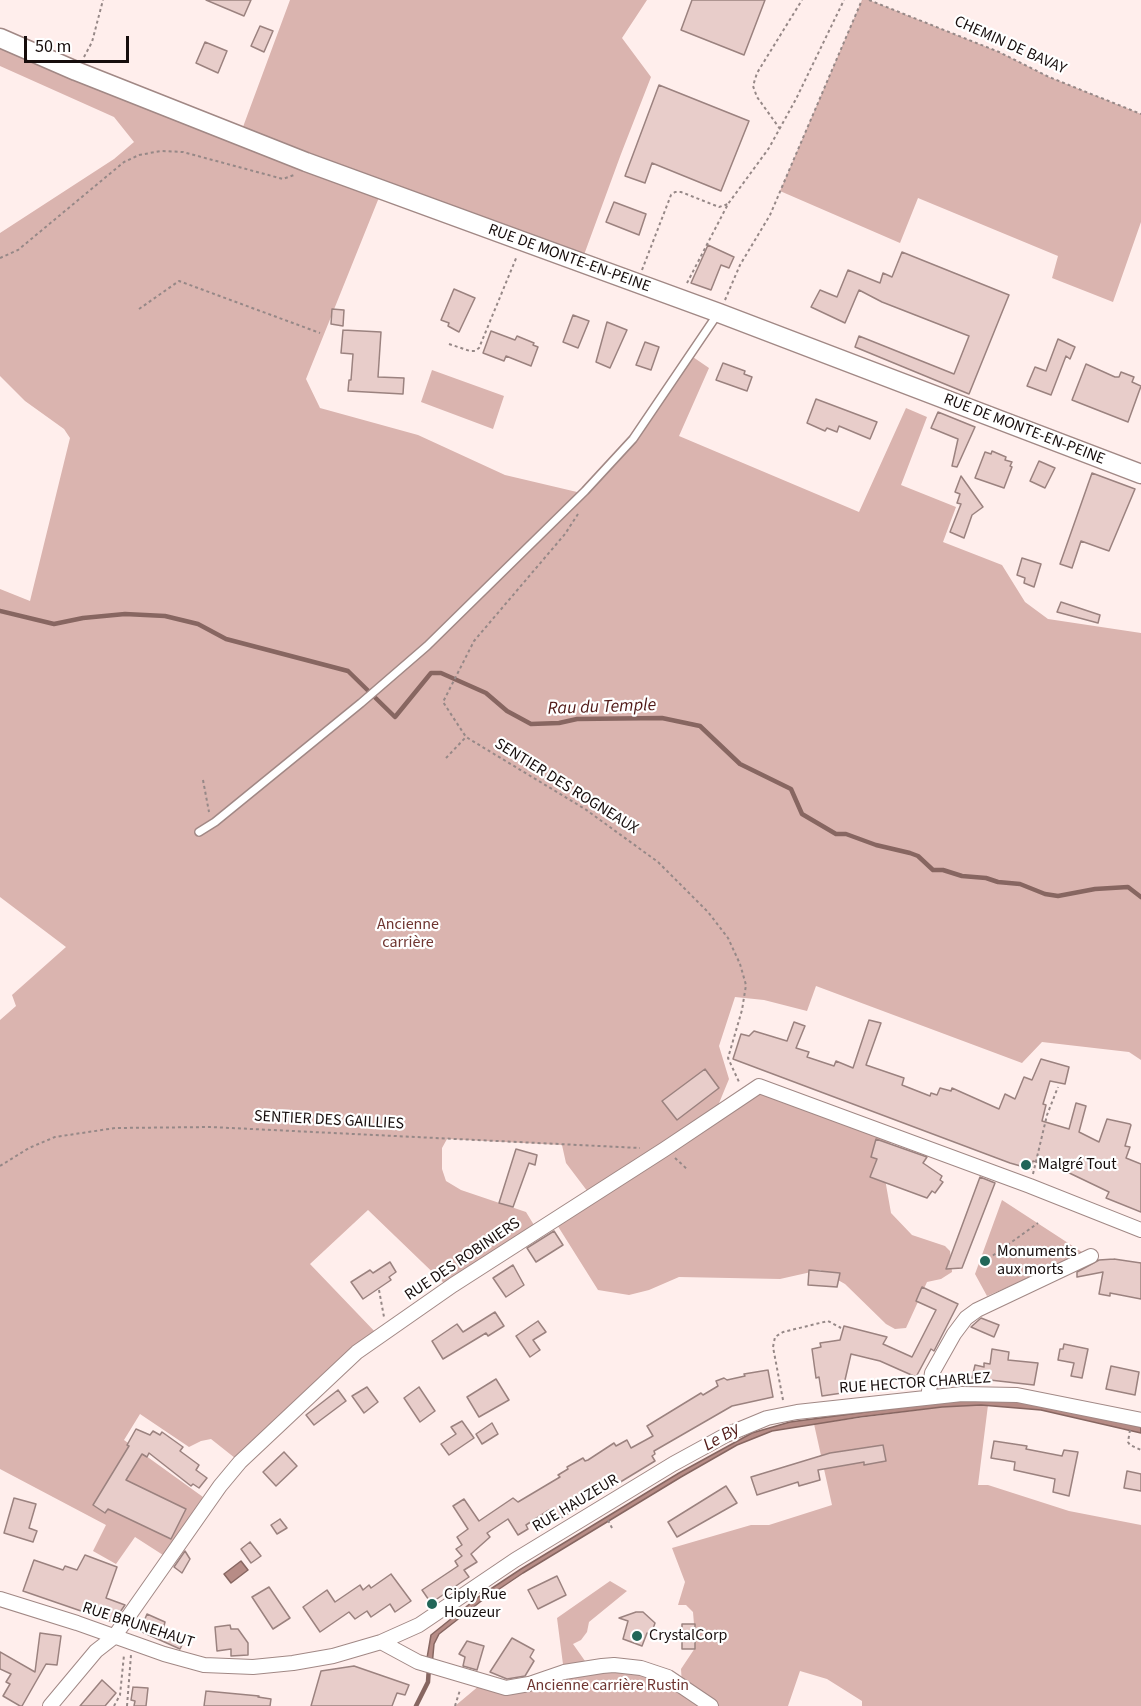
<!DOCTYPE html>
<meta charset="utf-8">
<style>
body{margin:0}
#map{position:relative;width:1141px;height:1706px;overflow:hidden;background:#ffeeec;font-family:"Source Sans 3",sans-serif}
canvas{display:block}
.scale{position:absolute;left:24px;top:36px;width:105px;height:27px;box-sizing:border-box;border:3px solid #160d0c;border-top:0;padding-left:8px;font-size:18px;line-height:21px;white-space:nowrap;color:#160d0c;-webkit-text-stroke:4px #fff;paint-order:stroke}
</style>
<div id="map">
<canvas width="1141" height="1706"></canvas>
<div class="scale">50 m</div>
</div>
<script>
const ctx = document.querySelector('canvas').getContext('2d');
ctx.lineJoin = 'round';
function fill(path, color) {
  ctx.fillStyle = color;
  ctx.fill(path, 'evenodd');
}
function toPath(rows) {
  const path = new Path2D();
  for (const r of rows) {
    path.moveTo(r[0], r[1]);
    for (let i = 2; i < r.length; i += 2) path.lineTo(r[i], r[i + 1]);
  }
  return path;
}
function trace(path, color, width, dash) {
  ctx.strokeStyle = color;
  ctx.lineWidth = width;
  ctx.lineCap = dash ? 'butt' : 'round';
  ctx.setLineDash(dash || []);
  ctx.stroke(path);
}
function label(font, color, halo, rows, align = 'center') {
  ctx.font = font + ' "Source Sans 3",sans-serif';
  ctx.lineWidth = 4.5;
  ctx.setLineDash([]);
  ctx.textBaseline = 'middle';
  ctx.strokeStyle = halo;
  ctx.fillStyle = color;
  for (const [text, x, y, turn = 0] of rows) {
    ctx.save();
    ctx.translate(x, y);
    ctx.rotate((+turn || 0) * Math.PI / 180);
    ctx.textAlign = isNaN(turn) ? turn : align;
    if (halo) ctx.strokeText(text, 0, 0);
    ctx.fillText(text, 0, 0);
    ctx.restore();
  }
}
fill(toPath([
 [290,0,647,0,622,38,651,77,621,154,581,263,382,190,306,379,320,408,418,435,505,475,577,492,581,495,633,439,690,355,709,368,679,436,859,512,906,408,927,417,901,485,956,507,943,542,1002,565,1025,602,1048,619,1141,633,1141,1060,1129,1052,1042,1042,1022,1063,816,986,807,1011,764,1000,735,997,719,1046,729,1079,717,1108,714,1108,712,1115,759,1086,893,1136,886,1155,885,1179,891,1213,912,1235,945,1246,950,1251,951,1259,952,1272,941,1279,927,1282,906,1328,895,1329,886,1324,845,1284,820,1270,780,1279,679,1277,649,1290,629,1295,598,1290,554,1220,591,1196,566,1163,562,1145,447,1139,442,1148,442,1169,446,1181,461,1190,526,1212,537,1230,449,1288,368,1210,310,1264,379,1336,240,1462,211,1439,201,1441,189,1447,140,1414,124,1440,203,1497,163,1555,135,1537,116,1564,93,1551,106,1525,0,1469,0,1020,16,1006,12,995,66,947,0,897,0,589,30,601,70,438,64,429,25,401,0,376,0,233,114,159,134,142,114,117,0,66,0,38,240,135],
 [862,0,869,0,999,52,1049,77,1141,114,1141,222,1113,302,1052,278,1058,256,918,198,900,243,780,191],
 [432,370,504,396,493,429,421,402],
 [1002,1200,1085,1254,987,1296,975,1274],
 [988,1405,978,1485,988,1485,1069,1511,1141,1525,1141,1706,862,1706,862,1701,827,1679,800,1671,788,1706,455,1706,480,1685,494,1686,564,1672,557,1618,610,1581,627,1591,589,1622,587,1632,581,1640,573,1644,590,1668,614,1665,682,1685,681,1669,695,1648,694,1624,693,1612,686,1605,678,1605,685,1582,672,1548,751,1525,769,1525,832,1505,814,1424,942,1407]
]), '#dab4af');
const water = toPath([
 [980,1399,1004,1399,1042,1404,1141,1427,1141,1433,1041,1410,981,1405,942,1407,860,1417,772,1431,737,1445,681,1477,523,1573,480,1602,439,1634,434,1644,432,1666,426,1664,431,1635,477,1598,521,1569,679,1473,752,1433,790,1422,942,1402,980,1399],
 [241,1561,248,1570,231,1583,224,1574,241,1561]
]);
fill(water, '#b78c86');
trace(water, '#876661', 1.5);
trace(toPath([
 [0,611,54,624,83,618,125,614,165,616,198,624,226,639,348,671,395,717,431,673,441,673,486,693,507,711,531,724,559,723,577,719,662,718,700,726,740,764,791,789,802,814,836,834,846,834,876,845,910,853,918,856,933,870,943,870,962,876,986,878,998,882,1020,884,1045,894,1058,896,1095,889,1128,887,1141,897],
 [416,1706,428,1682,429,1667]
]), '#876661', 4.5);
const building = toPath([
 [206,0,251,0,244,16,206,0],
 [692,0,765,0,744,55,681,30,692,0],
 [260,26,273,31,264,52,251,46,260,26],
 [205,42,227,51,218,73,196,63,205,42],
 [659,85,749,121,721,191,652,163,645,183,625,176,659,85],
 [614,202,646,214,639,235,606,222,614,202],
 [708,245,734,257,729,268,721,265,711,290,691,283,708,245],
 [902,252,1009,295,969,394,855,347,859,336,954,374,969,336,882,302,859,290,845,323,811,307,820,290,837,297,848,270,880,283,883,273,892,277,902,252],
 [454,289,475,298,459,332,448,326,449,323,441,320,454,289],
 [332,309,344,310,343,326,331,324,332,309],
 [573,315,589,321,578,348,563,342,573,315],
 [607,322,627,330,610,368,596,362,607,322],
 [343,330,381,332,378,377,404,378,403,394,348,391,349,380,351,380,353,354,341,353,343,330],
 [491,331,515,340,517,336,534,343,533,345,538,347,531,366,506,356,504,361,483,353,491,331],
 [1058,339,1075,347,1070,359,1066,356,1051,395,1027,386,1035,367,1046,371,1058,339],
 [645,342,659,347,651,370,636,365,645,342],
 [723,363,745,371,744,374,752,377,747,391,716,380,723,363],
 [1086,364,1115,377,1119,377,1121,372,1134,377,1132,382,1141,386,1128,422,1072,400,1086,364],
 [816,399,877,422,870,439,839,426,837,432,827,428,825,431,807,423,816,399],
 [938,412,975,427,957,467,952,466,958,439,931,428,938,412],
 [992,451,1006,457,1005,460,1012,462,1010,466,1012,467,1004,488,975,478,985,452,991,454,992,451],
 [1039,461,1055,468,1045,488,1030,481,1039,461],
 [1092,473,1135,489,1109,551,1081,541,1072,568,1060,564,1092,473],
 [961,476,983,507,972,515,964,538,950,532,961,504,957,503,960,494,955,492,961,476],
 [1022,558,1041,564,1034,587,1024,583,1025,578,1017,575,1022,558],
 [1061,602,1100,615,1098,623,1057,612,1061,602],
 [869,1020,881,1023,866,1065,904,1078,902,1085,930,1096,931,1093,937,1095,940,1088,951,1091,952,1088,999,1109,1005,1094,1015,1099,1024,1077,1032,1080,1041,1059,1069,1067,1065,1084,1050,1081,1043,1104,1046,1105,1042,1121,1069,1129,1076,1103,1086,1106,1079,1132,1099,1142,1107,1119,1130,1124,1131,1125,1125,1146,1130,1147,1126,1158,1141,1164,1141,1212,1106,1198,1109,1192,1063,1170,1033,1161,1031,1169,1010,1163,733,1059,741,1034,749,1036,754,1031,787,1041,794,1022,805,1026,796,1048,809,1052,807,1057,834,1066,836,1061,853,1068,869,1020],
 [705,1069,719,1088,677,1120,662,1101,705,1069],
 [876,1139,927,1157,923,1163,942,1176,940,1180,943,1182,935,1193,932,1191,927,1198,870,1177,877,1159,871,1157,876,1139],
 [516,1149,537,1155,535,1165,529,1163,513,1207,499,1203,516,1149],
 [980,1177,995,1183,962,1268,946,1269,980,1177],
 [554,1231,563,1245,536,1262,527,1248,554,1231],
 [1114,1259,1141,1263,1141,1299,1110,1293,1110,1296,1099,1294,1103,1272,1077,1277,1077,1272,1099,1260,1114,1259],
 [390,1262,396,1272,389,1277,391,1280,363,1299,351,1282,370,1270,373,1273,390,1262],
 [513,1265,524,1285,506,1297,493,1278,513,1265],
 [809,1270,840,1273,837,1287,808,1285,809,1270],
 [922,1287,958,1304,934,1351,931,1349,916,1377,880,1361,851,1354,842,1393,822,1396,819,1377,816,1378,812,1349,821,1347,820,1343,840,1340,844,1326,887,1337,883,1344,912,1357,936,1310,916,1301,922,1287],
 [495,1312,504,1326,488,1336,486,1333,443,1359,432,1341,457,1324,463,1332,495,1312],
 [981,1318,999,1325,994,1337,971,1327,981,1318],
 [538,1321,546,1332,533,1340,540,1350,530,1357,516,1336,538,1321],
 [1064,1344,1088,1349,1082,1378,1071,1376,1074,1363,1058,1360,1060,1349,1063,1349,1064,1344],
 [992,1349,1009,1352,1008,1360,1038,1363,1034,1385,972,1378,975,1365,984,1367,984,1363,990,1364,992,1349],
 [1111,1366,1139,1372,1135,1395,1106,1389,1111,1366],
 [768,1370,773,1397,732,1406,654,1451,655,1454,652,1456,655,1461,556,1521,549,1510,526,1525,528,1529,518,1535,508,1519,487,1533,490,1537,471,1554,477,1562,464,1570,469,1577,431,1603,422,1590,458,1566,455,1561,462,1556,456,1549,462,1545,457,1537,468,1529,453,1506,464,1499,479,1521,513,1498,518,1502,560,1477,558,1475,568,1469,567,1467,583,1458,585,1461,588,1460,614,1443,616,1446,627,1440,631,1448,653,1436,647,1426,701,1393,703,1395,718,1386,716,1381,724,1378,727,1380,745,1376,744,1374,768,1370],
 [496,1379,509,1400,479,1417,467,1397,496,1379],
 [367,1387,378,1402,364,1413,352,1396,367,1387],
 [419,1387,435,1411,420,1422,404,1398,419,1387],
 [338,1390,346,1401,314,1425,306,1415,338,1390],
 [462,1421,474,1438,449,1455,441,1444,456,1434,451,1427,462,1421],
 [492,1423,498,1434,482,1444,476,1434,492,1423],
 [136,1429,150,1435,153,1431,160,1435,162,1432,183,1447,180,1451,199,1465,196,1470,207,1478,199,1488,193,1484,191,1486,149,1453,147,1457,142,1454,126,1480,186,1509,171,1539,108,1509,105,1513,93,1505,129,1446,127,1445,136,1429],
 [994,1441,1027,1446,1026,1449,1062,1456,1064,1450,1078,1452,1069,1496,1053,1492,1055,1479,1014,1470,1015,1462,991,1458,994,1441],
 [883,1445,886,1461,864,1465,864,1462,818,1470,820,1480,799,1486,798,1482,757,1495,751,1477,830,1453,883,1445],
 [284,1452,297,1466,276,1486,263,1472,284,1452],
 [1127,1471,1141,1474,1141,1491,1124,1488,1127,1471],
 [726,1486,737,1503,677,1537,668,1522,726,1486],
 [14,1498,36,1504,29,1528,37,1531,33,1542,4,1533,14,1498],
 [280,1519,287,1528,277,1534,271,1525,280,1519],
 [250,1542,261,1556,251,1563,241,1549,250,1542],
 [185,1551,190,1559,182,1573,174,1567,185,1551],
 [85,1555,117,1567,106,1598,125,1605,113,1622,23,1591,34,1560,63,1570,65,1566,77,1570,85,1555],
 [391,1574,411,1601,395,1612,390,1604,371,1617,367,1611,355,1619,349,1612,320,1632,303,1607,327,1590,335,1602,360,1585,363,1590,369,1585,371,1588,391,1574],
 [557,1576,566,1595,538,1609,528,1590,557,1576],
 [269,1587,290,1618,273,1629,252,1597,269,1587],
 [636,1612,643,1612,655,1623,651,1635,647,1633,642,1646,623,1639,628,1621,619,1618,636,1612],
 [147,1614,165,1622,163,1630,184,1641,180,1649,140,1631,147,1614],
 [682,1624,695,1624,695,1649,682,1649,682,1624],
 [230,1625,231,1629,238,1629,248,1643,248,1655,231,1656,231,1649,217,1651,215,1627,230,1625],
 [40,1633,61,1636,57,1665,46,1664,22,1706,20,1706,3,1696,10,1684,6,1682,11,1674,0,1669,0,1652,35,1672,40,1633],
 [512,1638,534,1650,530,1657,534,1661,525,1676,507,1679,490,1672,512,1638],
 [467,1641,484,1646,477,1670,463,1666,465,1657,459,1654,467,1641],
 [354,1666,409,1685,405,1695,397,1693,392,1706,311,1706,321,1671,354,1666],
 [102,1680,116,1693,105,1706,80,1706,102,1680],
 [133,1687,148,1688,146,1706,134,1706,135,1701,131,1700,133,1687],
 [206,1691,259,1696,258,1697,271,1699,270,1706,204,1706,206,1691]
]);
fill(building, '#e8cdca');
trace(building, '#9b827f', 1.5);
const lane = toPath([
 [199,832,215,822,361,703,427,646,585,491,633,439,717,315]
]);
const street = toPath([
 [928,1397,932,1373,954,1334,966,1318,977,1310,1091,1256],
 [0,1599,77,1623,164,1654,204,1665,253,1667,293,1663,333,1656,381,1642,419,1625,515,1560,673,1464,726,1435,767,1418,797,1412,962,1394,1017,1395,1141,1420],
 [381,1642,418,1662,506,1688,529,1684,564,1672,602,1666,614,1665,641,1668,668,1677,711,1706],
 [50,1706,96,1651,114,1637,220,1486,240,1462,357,1352,453,1285,665,1149,759,1086,1030,1186,1141,1230]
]);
const secondary = toPath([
 [0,38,76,71,306,162,719,313,1141,474]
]);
trace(lane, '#a18885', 10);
trace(street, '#a18885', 16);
trace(secondary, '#a18885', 21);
trace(toPath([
 [869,0,999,52,1049,77,1141,114],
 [84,57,92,42,103,0],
 [780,129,757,97,753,86,757,73,802,0],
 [0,258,18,250,124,162,139,155,161,151,183,152,283,179,294,175],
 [642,270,671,195,675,192,681,192,719,207,728,204],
 [687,283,728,204,769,148,796,99,844,0],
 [725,300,740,265,770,215,862,0],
 [139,309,179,281,320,333],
 [449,344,470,351,475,351,479,348,517,256],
 [578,514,565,534,474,641,443,702,466,737,585,809,658,862,708,912,728,938,740,964,746,985,742,1010,728,1058,739,1082],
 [446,758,465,738],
 [203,780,209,812],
 [675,1158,688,1170],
 [0,1166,29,1148,55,1137,115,1128,211,1127,640,1148],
 [1033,1174,1047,1115,1058,1087],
 [988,1259,1038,1223],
 [379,1290,384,1317],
 [783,1400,773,1347,775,1337,783,1332,828,1321,841,1328],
 [1130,1430,1128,1442,1130,1445,1141,1450],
 [608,1520,612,1528],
 [114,1706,120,1695,124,1655],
 [127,1706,131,1655],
 [455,1706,460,1690]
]), '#968887', 2, [3, 3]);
trace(lane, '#fff', 7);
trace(street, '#fff', 14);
trace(secondary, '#fff', 18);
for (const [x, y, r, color] of [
 [1026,1165,6,"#216658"],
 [985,1261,6,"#216658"],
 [432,1604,6,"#216658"],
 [637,1636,6,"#216658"]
]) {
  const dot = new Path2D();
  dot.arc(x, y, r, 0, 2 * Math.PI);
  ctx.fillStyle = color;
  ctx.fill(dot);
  trace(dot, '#fff', 2);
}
label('16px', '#160d0c', '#fff', [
 ["CHEMIN DE BAVAY",1010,46,24],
 ["RUE DE MONTE-EN-PEINE",569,259,20],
 ["RUE DE MONTE-EN-PEINE",1024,430,21],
 ["SENTIER DES ROGNEAUX",566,787,32],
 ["SENTIER DES GAILLIES",329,1121,3],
 ["RUE DES ROBINIERS",463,1260,-34],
 ["RUE HECTOR CHARLEZ",915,1384,-4],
 ["RUE HAUZEUR",576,1504,-31],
 ["RUE BRUNEHAUT",138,1626,18]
]);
label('16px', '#6f3530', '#fff', [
 ["Ancienne",408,925],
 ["carrière",408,943],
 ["Ancienne carrière Rustin",608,1686]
]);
label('16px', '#160d0c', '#fff', [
 ["Malgré Tout",1038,1165],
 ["Monuments",997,1252],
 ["aux morts",997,1270],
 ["Ciply Rue",444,1595],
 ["Houzeur",444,1613],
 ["CrystalCorp",649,1636]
], 'left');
label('italic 18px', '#511a17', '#fff', [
 ["Rau du Temple",602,708,-2],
 ["Le By",722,1438,-30]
]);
</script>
